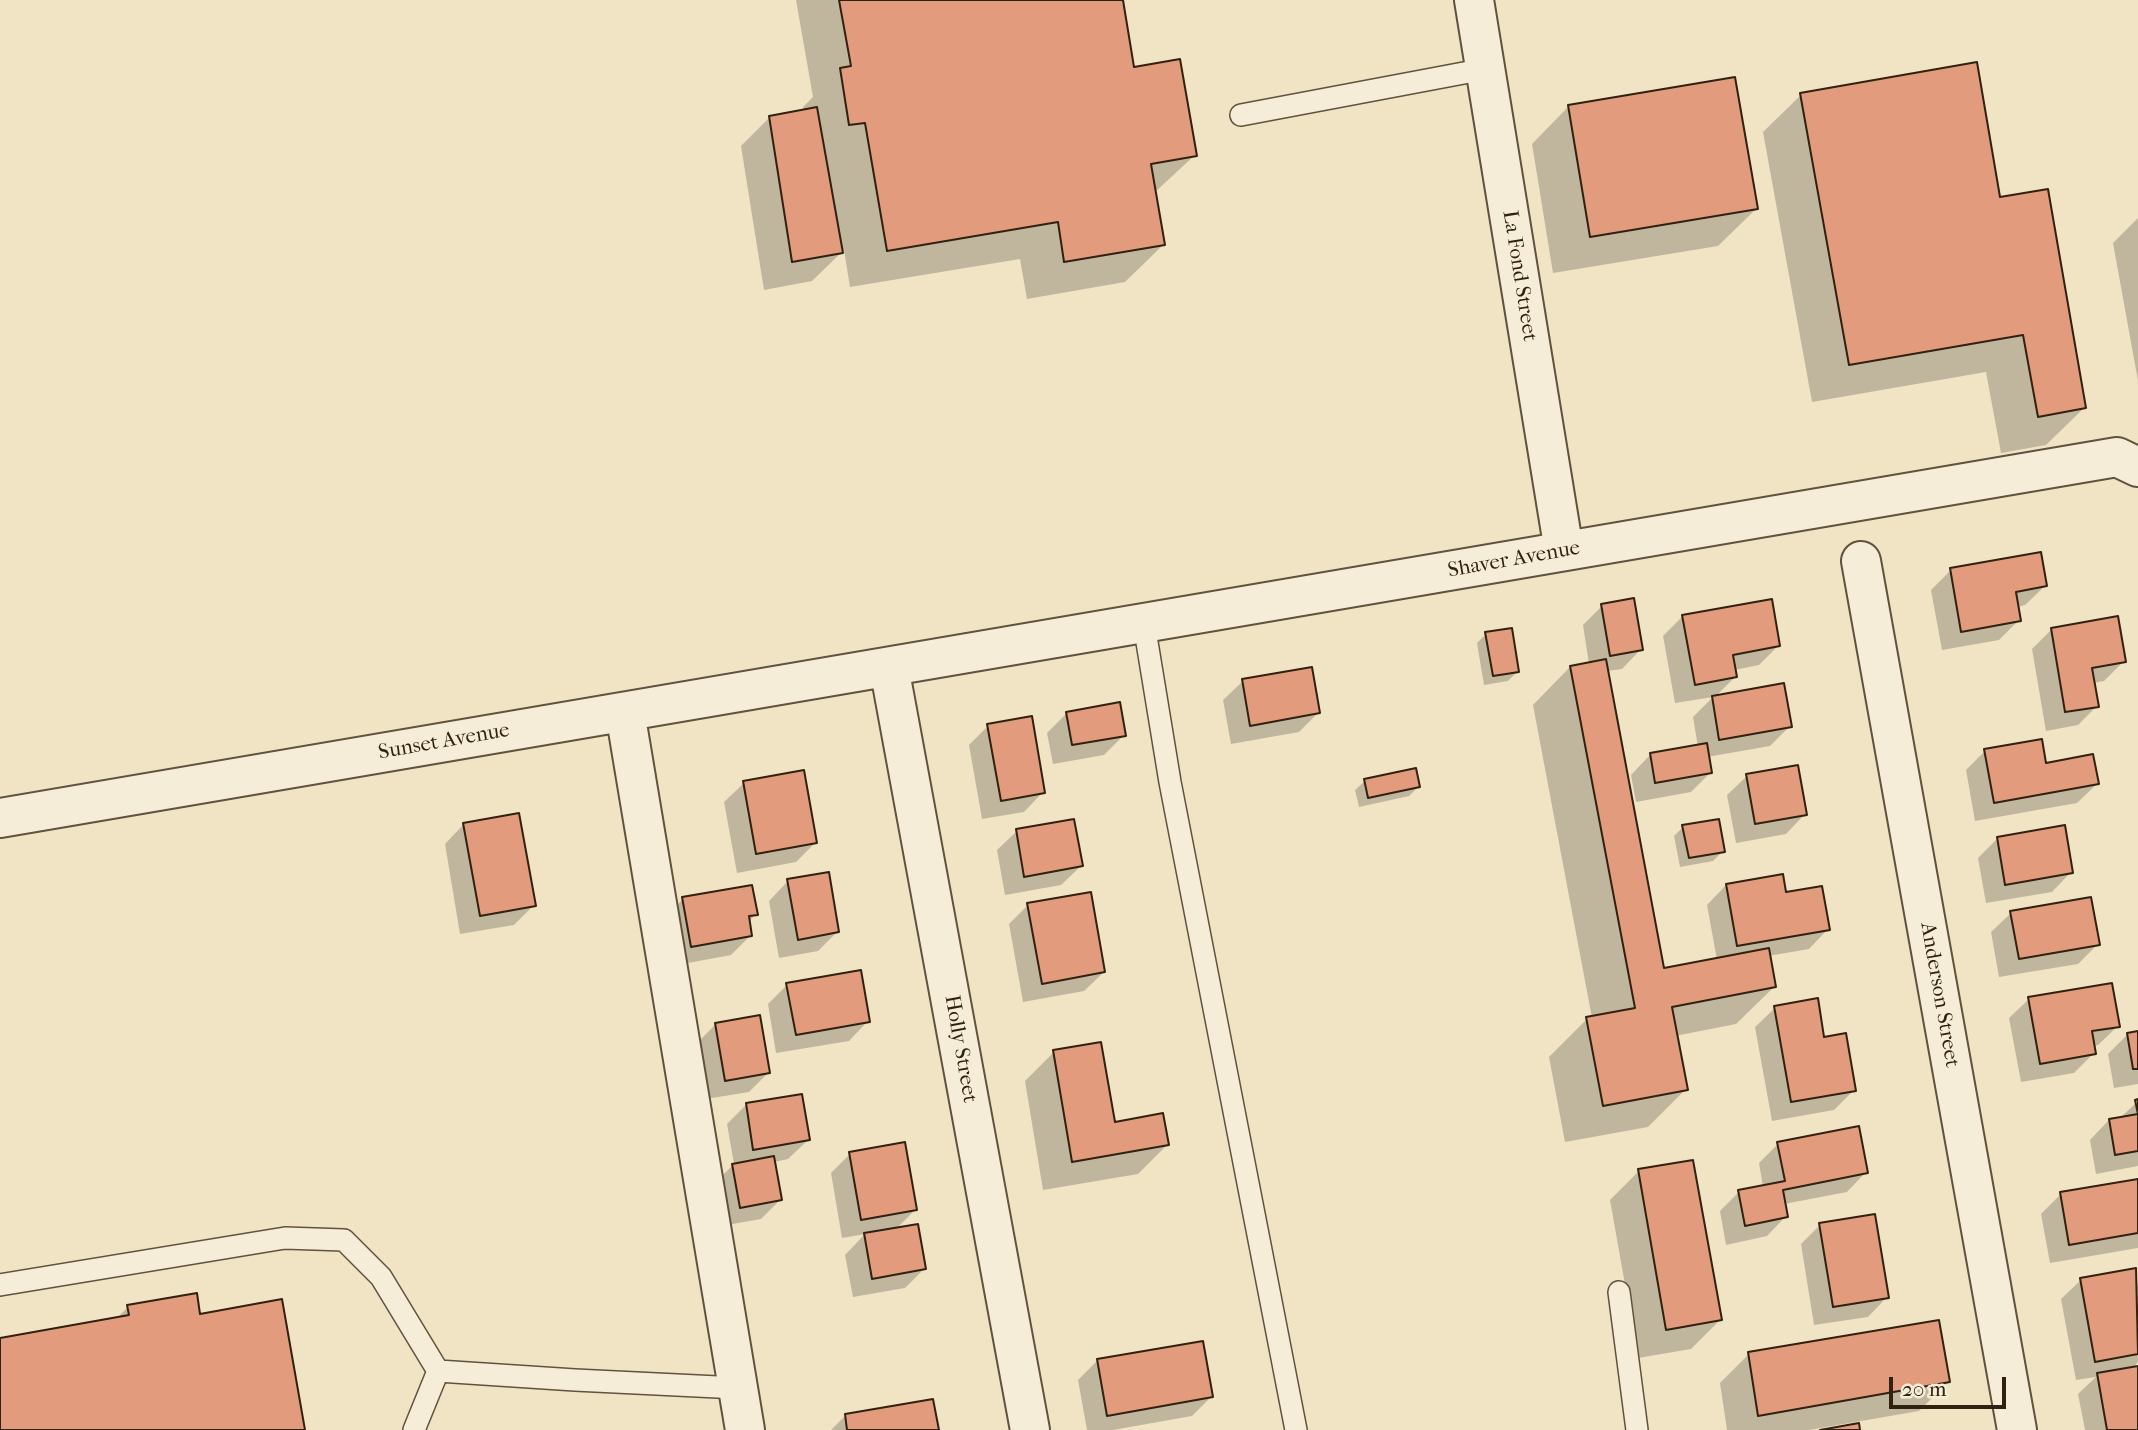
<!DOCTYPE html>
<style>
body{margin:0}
#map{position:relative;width:2138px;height:1430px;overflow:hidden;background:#f1e4c5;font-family:"IM FELL French Canon",serif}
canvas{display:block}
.scale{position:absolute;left:1889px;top:1377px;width:117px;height:32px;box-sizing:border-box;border:4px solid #312110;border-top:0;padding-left:9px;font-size:21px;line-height:24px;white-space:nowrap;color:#312110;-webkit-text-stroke:5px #f6edd9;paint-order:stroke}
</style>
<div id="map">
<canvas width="2138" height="1430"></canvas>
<div class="scale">20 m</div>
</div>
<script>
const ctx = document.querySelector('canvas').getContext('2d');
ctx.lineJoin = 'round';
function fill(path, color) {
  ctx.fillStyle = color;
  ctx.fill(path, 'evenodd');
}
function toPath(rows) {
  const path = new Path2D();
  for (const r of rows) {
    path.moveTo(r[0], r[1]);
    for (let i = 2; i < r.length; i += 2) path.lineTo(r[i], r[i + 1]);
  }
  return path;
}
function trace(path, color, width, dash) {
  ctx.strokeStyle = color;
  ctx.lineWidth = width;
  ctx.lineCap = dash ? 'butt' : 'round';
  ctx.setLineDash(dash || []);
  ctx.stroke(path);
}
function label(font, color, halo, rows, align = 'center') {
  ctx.font = font + ' "IM FELL French Canon",serif';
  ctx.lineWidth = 5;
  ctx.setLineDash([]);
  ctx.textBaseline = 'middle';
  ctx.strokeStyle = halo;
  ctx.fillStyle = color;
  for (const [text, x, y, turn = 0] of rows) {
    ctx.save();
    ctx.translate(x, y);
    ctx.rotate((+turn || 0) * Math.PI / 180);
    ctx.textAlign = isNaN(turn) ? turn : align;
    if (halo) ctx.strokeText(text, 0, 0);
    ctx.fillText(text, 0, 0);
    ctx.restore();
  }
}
fill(toPath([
 [796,0,1121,0,1133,69,1195,155,1154,193,1163,245,1125,282,1027,299,1020,259,850,287,844,250,812,281,764,290,741,146,770,117,804,111,803,107,813,97],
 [1801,95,1998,199,2084,408,2046,445,2001,453,1986,372,1812,402,1763,132],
 [1569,106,1756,209,1718,246,1553,273,1532,144],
 [2138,218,2138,381,2113,243],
 [1951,570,2045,586,2025,605,2017,607,2019,620,1999,640,1942,650,1931,590],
 [1602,606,1641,649,1622,669,1607,671,1663,970,1717,960,1707,905,1726,885,1785,894,1828,929,1809,949,1768,956,1774,987,1736,1024,1675,1036,1686,1089,1648,1127,1565,1142,1549,1057,1587,1019,1592,1018,1533,705,1570,667,1589,664,1583,625],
 [1683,616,1778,646,1759,665,1734,670,1735,677,1715,697,1790,726,1770,746,1707,757,1710,773,1691,792,1636,802,1631,775,1650,755,1698,747,1693,717,1713,697,1675,703,1663,636],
 [2051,630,2124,661,2104,681,2093,683,2097,706,2078,725,2046,731,2032,649],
 [1486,634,1518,671,1508,681,1484,685,1477,643],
 [1243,681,1318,713,1299,732,1231,744,1223,700],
 [1067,713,1124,735,1104,755,1053,764,1047,733],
 [988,726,1043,792,1024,812,982,819,969,745],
 [1985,751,2044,765,2097,784,2077,803,1975,821,1966,770],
 [1747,776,1805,814,1786,834,1736,843,1727,795],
 [1365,781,1418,787,1409,796,1359,807,1355,790],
 [744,783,815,843,796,862,737,873,724,802],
 [464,824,534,905,514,925,460,934,445,844],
 [1683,827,1723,851,1713,861,1680,867,1674,836],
 [1017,831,1081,866,1061,885,1005,895,997,850],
 [1998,838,2071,872,2052,892,1986,903,1978,858],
 [788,881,837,932,818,951,779,958,769,901],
 [683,899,756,914,748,922,750,936,731,955,672,966,664,918],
 [1028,905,1104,972,1084,991,1023,1002,1009,924],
 [2011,913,2098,944,2078,964,1999,977,1991,932],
 [787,985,868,1021,849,1041,776,1053,768,1004],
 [2029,999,2118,1026,2098,1045,2093,1046,2094,1053,2074,1073,2021,1082,2009,1018],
 [1775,1008,1823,1039,1854,1090,1834,1110,1772,1121,1755,1027],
 [716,1024,769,1072,749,1092,706,1099,696,1044],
 [2138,1033,2138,1084,2114,1088,2108,1054,2127,1035],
 [1054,1052,1113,1124,1167,1145,1138,1174,1043,1190,1025,1081],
 [2138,1101,2138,1166,2096,1174,2090,1140,2109,1120,2119,1119],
 [747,1104,808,1140,788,1159,774,1162,780,1200,761,1219,721,1226,713,1185,734,1164,727,1124],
 [1778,1144,1866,1172,1847,1192,1784,1204,1786,1216,1767,1236,1726,1245,1720,1211,1739,1192,1763,1187,1759,1163],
 [850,1154,915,1210,895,1230,924,1269,905,1288,853,1297,845,1255,865,1234,842,1238,831,1173],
 [1639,1171,1720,1320,1691,1349,1638,1358,1610,1200],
 [2138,1180,2138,1248,2050,1263,2041,1214,2061,1194],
 [1820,1225,1887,1297,1868,1317,1814,1325,1801,1244],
 [2135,1270,2138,1288,2138,1362,2132,1369,2138,1367,2138,1430,2085,1430,2078,1394,2096,1377,2076,1380,2061,1299,2081,1280],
 [128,1307,199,1316,303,1430,0,1430,0,1339,116,1319],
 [1749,1354,1948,1382,1919,1411,1809,1430,1727,1430,1720,1383],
 [1097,1361,1211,1397,1192,1416,1113,1430,1087,1430,1078,1380],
 [845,1416,937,1430,831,1430]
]), '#0003');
const building = toPath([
 [839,0,1123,0,1134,67,1180,59,1197,156,1151,164,1165,245,1064,262,1058,222,887,251,865,123,849,125,840,68,851,66,839,0],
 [1977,62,2000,197,2048,189,2086,408,2038,417,2023,335,1849,365,1800,93,1977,62],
 [1735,77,1758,209,1590,237,1568,105,1735,77],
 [817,107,843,253,792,262,769,116,817,107],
 [2041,552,2047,586,2016,592,2021,621,1961,632,1950,568,2041,552],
 [1634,598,1643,650,1610,656,1601,604,1634,598],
 [1772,599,1780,646,1733,655,1737,677,1695,685,1682,615,1772,599],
 [2118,616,2126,662,2092,668,2099,707,2065,712,2051,628,2118,616],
 [1512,628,1519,672,1493,676,1485,632,1512,628],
 [1606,659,1664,968,1769,948,1776,987,1672,1007,1688,1090,1603,1106,1586,1017,1635,1008,1570,666,1606,659],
 [1312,667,1320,713,1250,726,1242,679,1312,667],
 [1784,683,1792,727,1719,740,1712,696,1784,683],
 [1120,702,1126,736,1072,745,1066,712,1120,702],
 [1032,716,1045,793,1001,801,987,724,1032,716],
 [2042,739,2046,763,2093,754,2099,784,1994,803,1984,749,2042,739],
 [1707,743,1712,773,1655,783,1650,753,1707,743],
 [1798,765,1807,815,1755,824,1746,774,1798,765],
 [1416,768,1420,787,1368,798,1364,779,1416,768],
 [804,770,817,843,756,854,743,781,804,770],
 [519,813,536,906,480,916,463,823,519,813],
 [1074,819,1083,866,1024,877,1016,829,1074,819],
 [1719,819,1725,852,1689,858,1682,825,1719,819],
 [2065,825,2073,873,2005,885,1997,837,2065,825],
 [829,872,839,932,798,940,787,879,829,872],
 [1783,874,1786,892,1822,886,1830,930,1737,946,1726,884,1783,874],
 [752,885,758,915,749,916,752,936,691,947,682,897,752,885],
 [1091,892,1105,972,1042,984,1027,903,1091,892],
 [2091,897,2100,945,2019,959,2010,911,2091,897],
 [861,970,870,1022,796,1035,786,983,861,970],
 [2112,983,2120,1027,2092,1031,2096,1054,2040,1064,2028,997,2112,983],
 [1818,998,1824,1037,1846,1033,1856,1091,1791,1102,1774,1006,1818,998],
 [760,1015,770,1073,725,1081,715,1023,760,1015],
 [2138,1031,2138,1069,2133,1069,2127,1033,2138,1031],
 [1101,1042,1115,1122,1163,1113,1169,1145,1072,1162,1053,1050,1101,1042],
 [802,1094,810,1140,753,1150,746,1103,802,1094],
 [2138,1099,2138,1151,2115,1155,2109,1119,2138,1114,2135,1100,2138,1099],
 [1859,1126,1868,1173,1783,1190,1788,1217,1745,1226,1738,1190,1785,1181,1777,1142,1859,1126],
 [905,1142,917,1210,861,1220,849,1152,905,1142],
 [774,1156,782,1200,740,1208,732,1164,774,1156],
 [1693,1160,1722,1320,1666,1330,1638,1169,1693,1160],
 [2138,1179,2138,1233,2069,1245,2060,1192,2138,1179],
 [1875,1214,1889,1298,1833,1307,1819,1223,1875,1214],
 [918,1224,926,1269,872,1279,864,1233,918,1224],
 [2136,1268,2138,1354,2095,1362,2080,1278,2136,1268],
 [197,1293,200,1314,282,1299,305,1430,0,1430,0,1338,129,1315,127,1305,197,1293],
 [1939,1320,1950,1382,1758,1416,1748,1352,1939,1320],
 [1203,1341,1213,1397,1107,1416,1097,1359,1203,1341],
 [2138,1366,2138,1430,2107,1430,2097,1373,2138,1366],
 [933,1399,939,1430,847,1430,845,1414,933,1399],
 [1859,1423,1860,1430,1820,1430,1859,1423]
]);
fill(building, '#e29b7d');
trace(building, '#312110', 2);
const service = toPath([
 [1241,115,1485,69],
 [1144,624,1170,782,1296,1430],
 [0,1285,285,1238,344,1240,381,1277,438,1371,575,1380,738,1388],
 [1619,1292,1637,1430],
 [414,1430,438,1371]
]);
const minor = toPath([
 [1474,0,1564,551],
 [1861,561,2017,1430],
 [889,667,1030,1430],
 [625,712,745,1430],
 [0,818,2117,457,2138,467]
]);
trace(service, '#61523d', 24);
trace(minor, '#61523d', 42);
trace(service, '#f6edd9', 21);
trace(minor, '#f6edd9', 38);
label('21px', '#312110', '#f6edd9', [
 ["La Fond Street",1519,276,81],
 ["Shaver Avenue",1514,560,-10],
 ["Sunset Avenue",444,742,-10],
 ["Anderson Street",1939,995,80],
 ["Holly Street",960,1049,80]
]);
</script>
